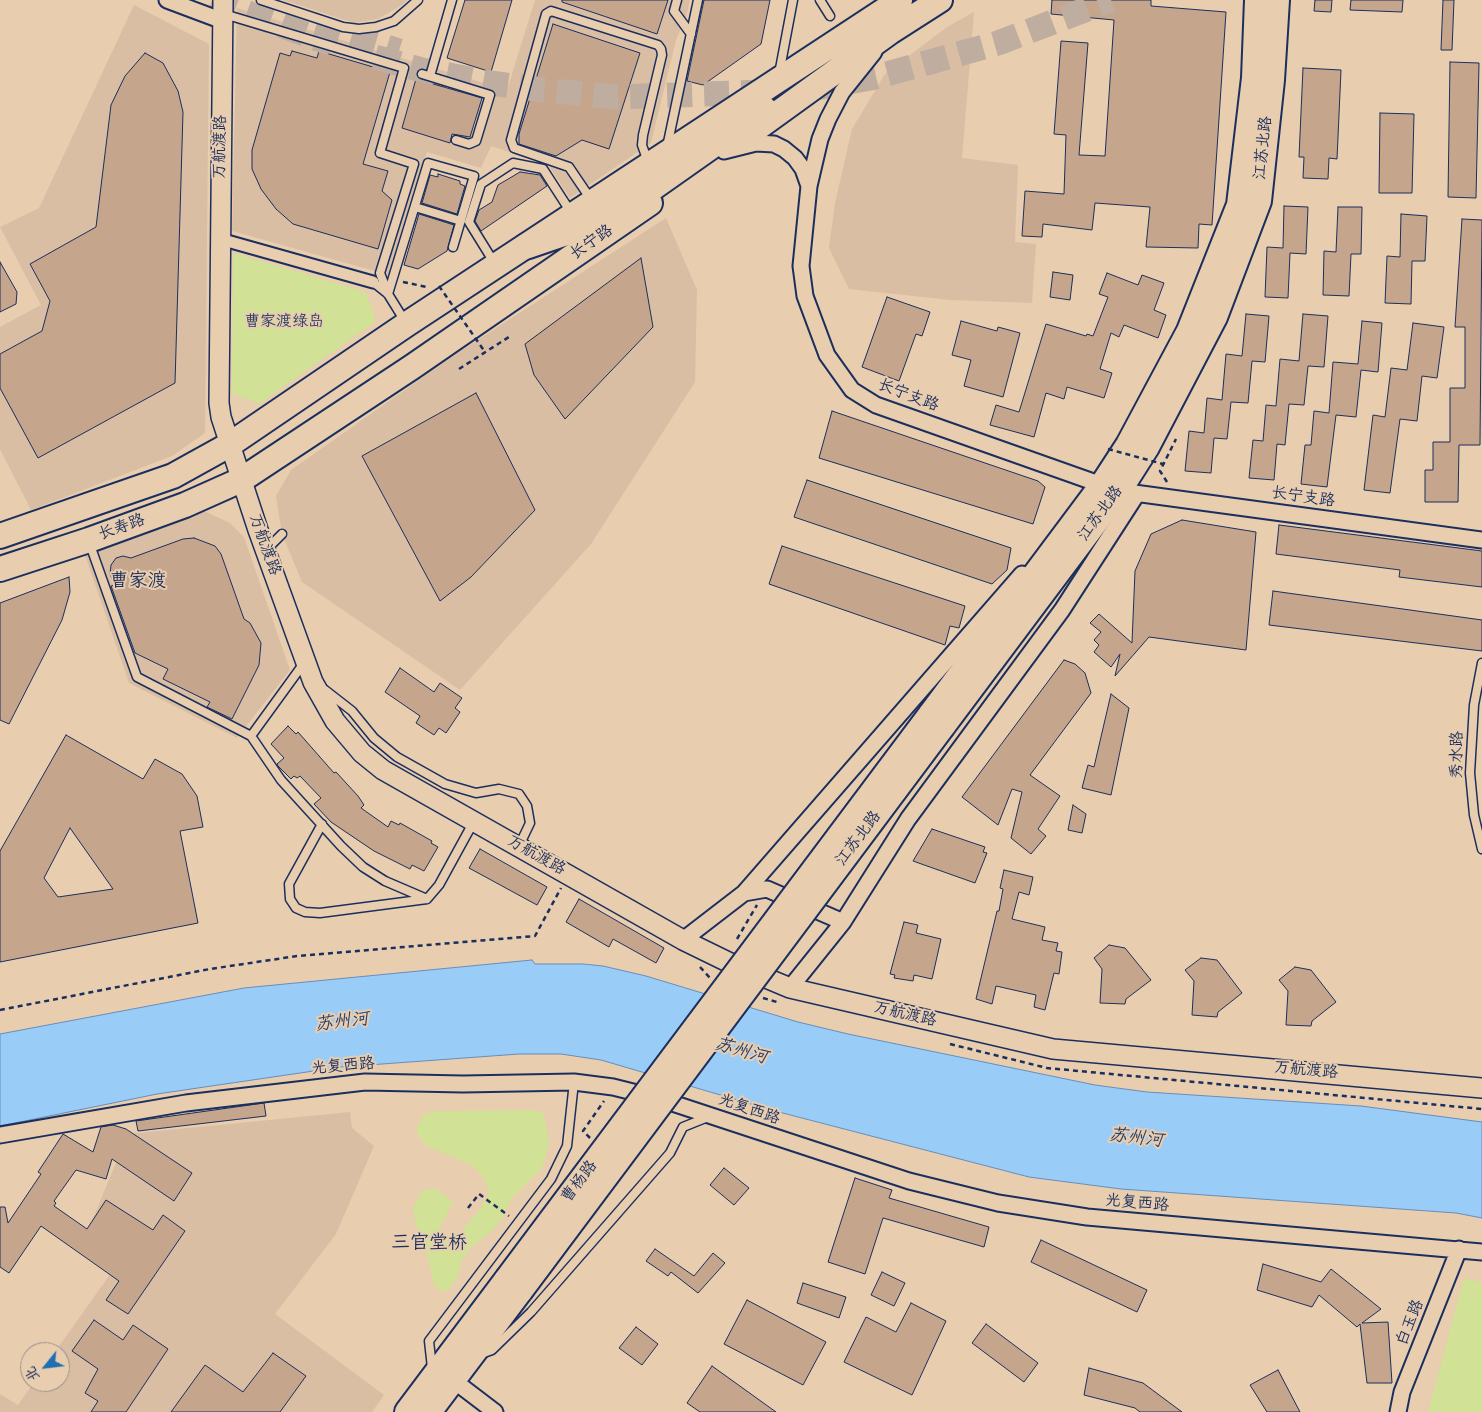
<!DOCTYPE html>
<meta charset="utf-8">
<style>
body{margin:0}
#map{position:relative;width:1482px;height:1412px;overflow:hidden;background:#e8cdaf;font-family:"Architects Daughter","LXGW WenKai TC",sans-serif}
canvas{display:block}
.north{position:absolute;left:20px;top:1342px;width:50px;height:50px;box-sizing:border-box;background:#e8cdaf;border:1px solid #968e8f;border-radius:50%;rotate:241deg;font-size:14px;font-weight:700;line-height:20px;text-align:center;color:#1b2f5e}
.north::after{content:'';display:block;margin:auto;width:18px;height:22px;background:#1f6fb2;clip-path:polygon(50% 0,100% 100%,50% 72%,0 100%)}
</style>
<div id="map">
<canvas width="1482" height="1412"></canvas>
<div class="north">北</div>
</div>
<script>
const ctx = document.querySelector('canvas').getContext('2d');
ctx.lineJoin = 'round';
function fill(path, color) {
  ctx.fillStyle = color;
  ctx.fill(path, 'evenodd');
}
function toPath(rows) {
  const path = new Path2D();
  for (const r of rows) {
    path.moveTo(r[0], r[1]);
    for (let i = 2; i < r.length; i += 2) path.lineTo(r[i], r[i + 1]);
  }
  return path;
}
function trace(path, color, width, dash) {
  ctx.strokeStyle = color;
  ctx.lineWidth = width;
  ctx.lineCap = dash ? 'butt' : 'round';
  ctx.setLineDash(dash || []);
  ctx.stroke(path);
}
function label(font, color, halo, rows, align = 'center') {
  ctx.font = font + ' "Architects Daughter","LXGW WenKai TC",sans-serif';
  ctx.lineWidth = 4;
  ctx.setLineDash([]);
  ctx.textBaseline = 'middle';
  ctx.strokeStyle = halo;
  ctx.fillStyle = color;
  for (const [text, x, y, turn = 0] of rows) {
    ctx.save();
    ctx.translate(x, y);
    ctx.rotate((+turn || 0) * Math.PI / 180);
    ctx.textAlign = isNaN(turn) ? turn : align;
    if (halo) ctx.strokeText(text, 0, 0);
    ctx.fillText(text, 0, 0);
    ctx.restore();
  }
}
fill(toPath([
 [283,0,407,0,402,5,378,19,354,23],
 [535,0,690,0,686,17,676,40,651,143,570,198,548,165,491,146,481,168,427,152,389,275,232,231,237,8,507,90],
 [134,5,209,44,205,433,172,456,31,510,0,449,0,327,41,305,0,227,39,208],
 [974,12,962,158,1018,165,1015,242,1036,244,1032,303,950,300,849,289,829,248,835,203,852,129,885,74,947,27],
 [666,218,697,290,695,382,591,544,460,690,302,582,282,534,276,496,291,470,456,354],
 [204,511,230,523,244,537,290,670,237,738,129,683,85,555],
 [350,1112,352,1128,374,1146,336,1234,275,1314,384,1395,372,1412,0,1412,0,1394,18,1405,34,1382,60,1382,60,1352,55,1352,128,1249,91,1223,128,1134]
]), '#dabea3');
fill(toPath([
 [233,253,366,292,376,321,259,404,232,393],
 [531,1110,544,1113,549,1145,542,1168,512,1198,502,1218,493,1230,470,1248,461,1261,458,1275,450,1288,442,1292,434,1285,425,1245,416,1226,413,1207,423,1190,436,1189,453,1201,439,1230,455,1239,479,1210,489,1193,486,1181,473,1166,425,1145,416,1131,422,1116,435,1111],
 [1464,1278,1482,1283,1482,1412,1428,1412]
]), '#d1e195');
const water = toPath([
 [532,960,535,964,583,964,603,966,646,976,798,1022,848,1034,1095,1085,1147,1092,1361,1106,1482,1122,1482,1218,1456,1213,1121,1189,1029,1177,775,1111,601,1060,561,1054,519,1054,341,1067,157,1094,0,1126,0,1034,244,988,532,960]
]);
fill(water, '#99ccf7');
trace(water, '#678dba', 1);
const building = toPath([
 [465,0,512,0,491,72,447,58,465,0],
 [562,0,668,0,657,34,562,2,562,0],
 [704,0,770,0,761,44,703,85,687,81,704,0],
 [1052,0,1151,0,1151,6,1226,12,1212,225,1199,224,1198,248,1146,247,1150,207,1095,203,1092,230,1043,224,1042,237,1022,236,1025,191,1064,194,1066,135,1054,134,1061,41,1088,43,1079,155,1105,156,1114,20,1051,14,1052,0],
 [1315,0,1332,0,1331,12,1314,11,1315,0],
 [1351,0,1403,0,1402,12,1350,10,1351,0],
 [1443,0,1454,0,1452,50,1441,50,1443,0],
 [553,24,640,53,609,149,582,140,556,156,519,144,519,134,553,24],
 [292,51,317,58,319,51,390,72,363,164,388,171,382,191,392,200,378,249,293,224,276,209,261,189,252,169,252,150,280,53,290,56,292,51],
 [145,53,163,63,178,91,183,112,175,383,38,458,0,388,0,354,42,331,50,301,30,264,96,227,111,105,125,76,145,53],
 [1450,62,1479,63,1476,198,1448,197,1450,62],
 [1303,68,1341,70,1337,159,1329,158,1328,179,1303,178,1304,157,1299,157,1303,68],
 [416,79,482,98,470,137,452,134,450,143,402,128,416,79],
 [1380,113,1414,114,1412,193,1379,193,1380,113],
 [520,172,540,175,547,186,481,231,475,221,479,210,492,202,498,185,520,172],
 [438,174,460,181,460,184,465,186,457,214,422,203,430,175,438,177,438,174],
 [1284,206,1308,207,1306,254,1290,253,1288,298,1265,297,1267,247,1283,248,1284,206],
 [1338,207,1362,207,1361,254,1351,254,1349,296,1323,295,1324,251,1336,252,1338,207],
 [419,214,454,225,447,251,418,269,404,265,419,214],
 [1401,214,1427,216,1425,261,1412,261,1411,304,1385,303,1387,256,1400,257,1401,214],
 [1462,219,1482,220,1480,445,1459,445,1458,502,1425,502,1425,470,1433,470,1433,442,1450,442,1450,388,1465,388,1465,327,1455,327,1462,219],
 [641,258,653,327,565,419,534,375,525,344,641,258],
 [0,262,17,292,16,304,0,312,0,262],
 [1053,272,1073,275,1070,300,1050,297,1053,272],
 [1107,273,1138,285,1142,275,1164,283,1154,310,1166,315,1158,338,1124,325,1119,337,1111,333,1100,369,1112,373,1104,398,1067,387,1064,399,1046,393,1034,437,990,425,996,405,1019,412,1046,324,1086,336,1087,334,1093,336,1108,297,1099,294,1107,273],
 [887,297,930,312,922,336,916,334,899,381,862,367,887,297],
 [1246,314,1269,316,1265,362,1252,361,1248,403,1231,402,1227,439,1214,438,1211,473,1185,471,1189,431,1204,433,1207,398,1222,400,1226,354,1242,356,1246,314],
 [1303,314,1328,316,1324,367,1308,366,1304,405,1289,404,1285,445,1277,444,1274,480,1249,478,1253,440,1263,441,1266,405,1276,406,1280,359,1299,361,1303,314],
 [961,321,997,331,998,327,1020,333,1003,397,964,386,971,360,952,355,961,321],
 [1362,321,1382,323,1378,372,1361,370,1356,417,1336,415,1327,487,1301,484,1305,445,1311,445,1314,411,1329,413,1333,362,1358,364,1362,321],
 [1413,323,1444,327,1437,378,1422,376,1417,421,1400,419,1390,493,1364,490,1373,415,1385,417,1391,368,1407,370,1413,323],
 [476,393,535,510,471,577,440,601,362,456,476,393],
 [832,411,1038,481,1045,487,1033,524,819,458,832,411],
 [807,480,1011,548,1007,570,992,584,794,517,807,480],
 [1182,520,1256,532,1246,650,1149,637,1115,676,1120,654,1111,667,1094,652,1099,645,1094,640,1101,632,1090,623,1099,614,1132,643,1135,571,1151,534,1182,520],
 [1279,525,1482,551,1482,587,1399,577,1400,570,1276,554,1279,525],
 [194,538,215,546,221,554,244,619,250,623,261,643,259,665,232,719,207,707,210,702,163,679,168,669,135,653,111,586,115,585,110,574,111,565,116,558,123,556,131,558,183,539,194,538],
 [782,546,965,606,959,628,950,626,945,645,769,584,782,546],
 [69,577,70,592,62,620,9,724,0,720,0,603,69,577],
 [1273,591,1482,620,1482,651,1269,625,1273,591],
 [1064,660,1075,664,1085,673,1091,693,1030,775,1060,796,1038,829,1046,836,1031,854,1011,838,1022,792,1012,789,998,825,962,797,1064,660],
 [400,668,434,692,440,683,462,698,455,708,460,712,446,733,439,728,434,735,416,723,420,716,385,692,400,668],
 [1111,694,1129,708,1111,795,1082,788,1088,765,1094,767,1111,694],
 [288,726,296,734,298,732,334,773,336,772,358,796,364,805,361,808,388,827,391,821,399,825,400,823,432,841,431,843,438,847,424,871,412,865,410,869,374,851,331,822,314,804,321,798,300,776,297,778,294,776,291,779,278,766,277,764,284,758,271,744,288,726],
 [66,735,143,779,155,759,182,774,197,796,203,827,180,831,198,923,0,962,0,851,66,735],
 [70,828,113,889,58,897,44,878,70,828],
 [1073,805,1086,814,1082,833,1068,830,1073,805],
 [932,829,985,847,983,852,987,853,975,883,913,861,932,829],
 [480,849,547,887,537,905,469,868,480,849],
 [1004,870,1033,877,1029,895,1019,892,1012,919,1045,927,1042,940,1058,943,1056,951,1062,952,1059,974,1054,973,1045,1010,1034,1007,1036,995,996,986,992,1004,976,999,997,911,999,911,1003,889,1000,888,1004,870],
 [579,899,664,948,656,963,613,939,609,947,566,922,579,899],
 [904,922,918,925,916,933,941,939,932,979,914,975,913,981,894,978,895,975,890,974,904,922],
 [1109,945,1125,948,1151,980,1126,999,1125,1004,1100,1003,1102,969,1094,958,1109,945],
 [1201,958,1217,960,1242,993,1218,1012,1217,1017,1192,1015,1194,981,1185,970,1201,958],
 [1295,967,1311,970,1336,1002,1312,1021,1311,1026,1286,1025,1288,991,1279,980,1295,967],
 [264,1103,266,1116,138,1131,136,1121,264,1103],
 [113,1125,126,1129,192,1173,174,1201,112,1159,106,1179,76,1170,54,1201,56,1203,54,1206,87,1229,106,1200,153,1230,163,1215,185,1231,128,1314,106,1300,119,1281,41,1226,9,1273,0,1267,0,1207,5,1207,8,1223,41,1174,38,1172,63,1134,93,1152,101,1127,113,1125],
 [724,1168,749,1188,734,1205,710,1185,724,1168],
 [855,1178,892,1190,889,1198,989,1227,984,1247,883,1218,865,1274,828,1262,855,1178],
 [1041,1240,1147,1290,1137,1312,1031,1262,1041,1240],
 [655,1249,694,1276,713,1253,725,1263,698,1293,671,1272,668,1276,646,1261,655,1249],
 [1263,1264,1321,1282,1331,1269,1381,1309,1362,1323,1388,1322,1392,1383,1367,1383,1360,1324,1357,1327,1319,1295,1312,1307,1257,1290,1263,1264],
 [882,1272,905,1283,894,1306,871,1295,882,1272],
 [803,1283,846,1297,839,1318,797,1303,803,1283],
 [747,1300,826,1342,803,1385,724,1344,747,1300],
 [911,1303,946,1321,912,1395,844,1362,866,1317,896,1332,911,1303],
 [94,1320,123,1340,133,1325,168,1349,126,1412,91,1412,98,1401,85,1393,98,1369,72,1351,94,1320],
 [986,1324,1038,1363,1024,1382,972,1343,986,1324],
 [636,1327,658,1344,642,1365,619,1348,636,1327],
 [273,1353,306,1376,280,1412,171,1412,205,1365,243,1392,273,1353],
 [712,1366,776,1412,700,1412,687,1403,712,1366],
 [1089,1368,1143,1383,1182,1412,1140,1412,1135,1408,1084,1395,1089,1368],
 [1278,1370,1300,1412,1267,1412,1250,1385,1278,1370]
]);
fill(building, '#c5a58c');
trace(building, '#1b2f5e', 1);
trace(toPath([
 [212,0,332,44],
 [316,26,399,51],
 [375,57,422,70,491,83,543,90,616,97,763,92,822,87,876,77,998,43,1111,0]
]), '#bfad9f', 25, [25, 12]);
const service = toPath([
 [261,0,343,27,359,29,376,27,394,21,418,0],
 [677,0,674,11,691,34],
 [820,0,830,16],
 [224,14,404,68,380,153,414,164,380,273,388,294],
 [422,74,490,95,476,141,469,144,456,140],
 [779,74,793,0],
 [430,76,452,0],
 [667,147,698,0],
 [592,201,569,167,514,148,511,140,546,14,551,11,658,45,661,49,662,55,643,135,642,145,648,162],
 [415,207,461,221],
 [495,264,469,222,481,184,513,163,543,169,572,214],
 [373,282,388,294,406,323],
 [388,294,428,163,474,176,453,247],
 [89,542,137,677,251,736,281,780,341,846,363,867,385,881,427,899],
 [267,549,282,534],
 [1482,663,1474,705,1470,773,1474,815,1482,849],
 [325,690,352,711,374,738,397,757,445,784,476,793,499,789,519,794,527,806,530,823,519,846],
 [251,736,304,663],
 [322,824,289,884,290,899,296,908,305,912,320,913,427,899,439,885,473,823],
 [481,1354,492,1350,531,1312,670,1153,683,1127,708,1117],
 [432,1368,429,1341,551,1179,567,1146,574,1082]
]);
const pedestrian = toPath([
 [220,239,373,282]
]);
const minor = toPath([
 [167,0,223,21],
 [874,52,842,92,828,119,820,139,809,186,801,266,805,296,827,355,852,390,876,405,1102,485],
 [724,151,756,143,774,144,784,149,795,158,803,169,809,186],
 [1127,492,1482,540],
 [744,893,1022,574],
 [683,940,744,893,767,889,843,922],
 [790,988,843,922,908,819,1062,610,1137,494],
 [0,1135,186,1103,365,1082,463,1084,574,1082,613,1087,657,1098,909,1181,998,1203,1087,1217,1482,1252],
 [453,1380,495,1412],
 [1398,1412,1402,1392,1459,1249]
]);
const tertiary = toPath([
 [223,0,219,403,221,417,258,530,313,682,335,721,362,753,383,770,683,940,728,962,790,988,1053,1049,1482,1088]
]);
const primary = toPath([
 [749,134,890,32,940,0],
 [0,536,173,476,229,445,407,324,900,0],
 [0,569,89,540,185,505,241,480,412,367,650,203],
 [930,715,1102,485,1128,445,1189,331,1239,205,1254,78,1257,0],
 [943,726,1119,491,1147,447,1215,317,1259,201,1272,80,1277,0],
 [407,1412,507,1279],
 [429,1412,521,1290]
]);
const trunk = toPath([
 [527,246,597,222,632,202,764,109]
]);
trace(service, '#1b2f5e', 11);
trace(pedestrian, '#1b2f5e', 15);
trace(minor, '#1b2f5e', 19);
trace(tertiary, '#1b2f5e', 22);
trace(primary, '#1b2f5e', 28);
trace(trunk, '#1b2f5e', 29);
trace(toPath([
 [403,282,427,287],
 [459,369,512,335],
 [1167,482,1160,471,1176,439],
 [737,939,757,905],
 [700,967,710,978],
 [763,998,777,1002],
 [0,1010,210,969,297,956,535,936,561,888],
 [950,1044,1047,1068,1482,1109],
 [590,1138,583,1131,604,1101],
 [468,1208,479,1194,509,1216]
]), '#1b2f5e', 2.5, [5, 4]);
trace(service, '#e8cdaf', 8);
trace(pedestrian, '#e8cdaf', 11);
trace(minor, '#e8cdaf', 15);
trace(tertiary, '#e8cdaf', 19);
trace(primary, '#e8cdaf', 24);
trace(trunk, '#e8cdaf', 25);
const primaryBridge = toPath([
 [507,1279,930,715],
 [521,1290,943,726]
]);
trace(primaryBridge, '#1b2f5e', 28, []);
trace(toPath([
 [439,286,485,352],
 [1108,449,1163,464]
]), '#1b2f5e', 2.5, [5, 4]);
trace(primaryBridge, '#e8cdaf', 24);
label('16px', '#1b2f5e', '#e8cdaf', [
 ["万航渡路",221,147,-89],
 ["江苏北路",1264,148,-84],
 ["长宁路",592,243,-35],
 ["长宁支路",908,396,21],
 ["长宁支路",1303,498,8],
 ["江苏北路",1101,514,-54],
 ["长寿路",122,528,-20],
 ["万航渡路",264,545,70],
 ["秀水路",1458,755,-89],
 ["江苏北路",859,839,-53],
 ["万航渡路",536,856,29],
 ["万航渡路",905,1015,13],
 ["光复西路",343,1067,-5],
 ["万航渡路",1306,1071,5],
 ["光复西路",749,1110,19],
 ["曹杨路",580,1182,-53],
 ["光复西路",1137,1204,5],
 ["白玉路",1411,1323,-68]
]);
label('16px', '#2d4164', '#e8cdaf', [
 ["曹家渡绿岛",284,323]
]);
label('italic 18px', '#283f6d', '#e8cdaf', [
 ["苏州河",342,1023,-7],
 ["苏州河",741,1052,16],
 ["苏州河",1136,1139,7]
]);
label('19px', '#1b2f5e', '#e8cdaf', [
 ["曹家渡",138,582],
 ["三官堂桥",429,1244]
]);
</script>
